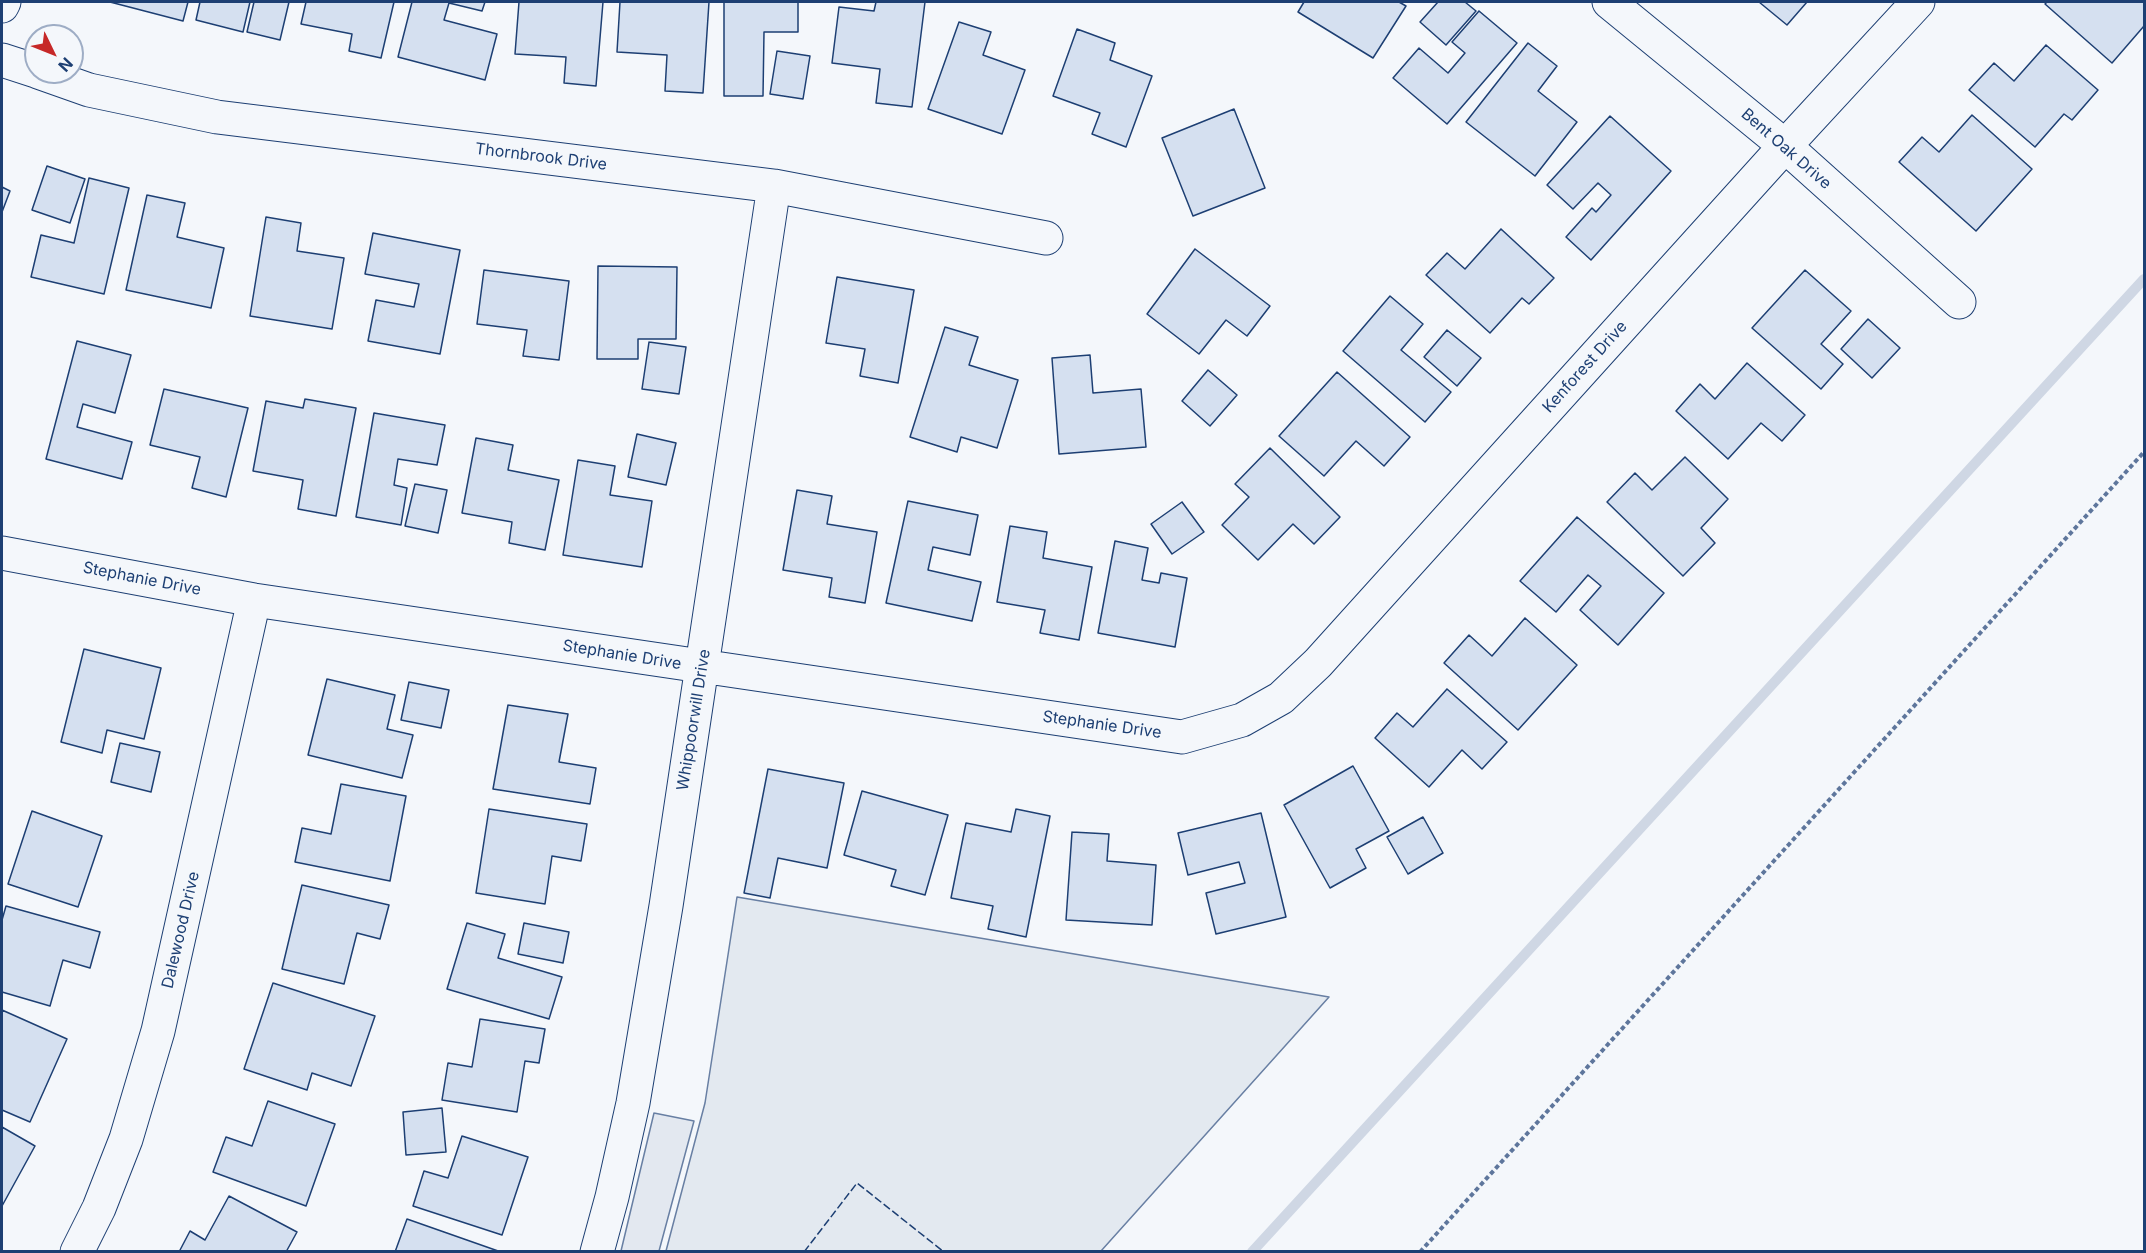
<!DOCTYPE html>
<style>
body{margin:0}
#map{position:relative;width:2146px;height:1253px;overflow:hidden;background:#f4f7fb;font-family:Inter,sans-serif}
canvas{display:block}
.frame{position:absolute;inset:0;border:3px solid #1d3f73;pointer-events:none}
.north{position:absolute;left:24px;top:24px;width:60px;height:60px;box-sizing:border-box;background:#f4f7fb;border:2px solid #9eadc5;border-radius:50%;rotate:133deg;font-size:16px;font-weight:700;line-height:24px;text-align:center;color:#1d3f73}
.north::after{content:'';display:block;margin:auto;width:21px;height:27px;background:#c62828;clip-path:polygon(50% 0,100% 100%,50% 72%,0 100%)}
</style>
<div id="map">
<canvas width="2146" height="1253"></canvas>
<div class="frame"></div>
<div class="north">N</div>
</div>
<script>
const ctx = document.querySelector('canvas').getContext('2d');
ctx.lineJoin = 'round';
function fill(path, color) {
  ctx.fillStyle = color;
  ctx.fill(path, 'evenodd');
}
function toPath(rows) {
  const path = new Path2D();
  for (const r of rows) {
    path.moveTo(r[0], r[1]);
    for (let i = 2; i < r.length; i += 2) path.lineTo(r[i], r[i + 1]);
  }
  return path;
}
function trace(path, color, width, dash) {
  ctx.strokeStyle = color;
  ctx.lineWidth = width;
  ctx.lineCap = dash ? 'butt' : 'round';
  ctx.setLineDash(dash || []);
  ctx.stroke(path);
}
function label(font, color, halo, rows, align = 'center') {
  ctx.font = font + ' Inter,sans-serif';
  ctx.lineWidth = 4.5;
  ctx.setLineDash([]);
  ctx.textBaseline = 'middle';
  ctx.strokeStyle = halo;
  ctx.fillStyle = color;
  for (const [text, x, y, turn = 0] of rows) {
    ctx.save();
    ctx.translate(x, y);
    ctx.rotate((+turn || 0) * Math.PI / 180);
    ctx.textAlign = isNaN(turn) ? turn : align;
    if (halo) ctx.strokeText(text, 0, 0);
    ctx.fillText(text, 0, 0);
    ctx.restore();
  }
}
const green = toPath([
 [737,897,1329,997,1101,1251,666,1251,705,1103,737,897]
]);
fill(green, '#e3e9f0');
trace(green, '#687fa3', 1.5);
const parking = toPath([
 [654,1113,694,1121,659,1251,621,1251,654,1113]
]);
fill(parking, '#e3e8f0');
trace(parking, '#687fa3', 1.5);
trace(toPath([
 [1252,1252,2144,279]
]), '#cfd7e4', 10);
const building = toPath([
 [110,2,188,2,183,21,110,2],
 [200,2,250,2,243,32,196,20,200,2],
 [254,2,289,2,280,40,247,32,254,2],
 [306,2,394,2,381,58,349,51,352,34,301,24,306,2],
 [412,2,485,2,482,11,449,3,444,20,497,34,485,80,398,57,412,2],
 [519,2,603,2,596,86,564,83,566,57,515,54,519,2],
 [620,2,709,2,703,93,665,91,667,55,617,52,620,2],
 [724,2,798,2,798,32,764,32,763,96,724,96,724,2],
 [876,2,925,2,912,107,876,103,880,69,832,63,839,7,874,11,876,2],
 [1304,2,1399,2,1406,6,1373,58,1298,12,1304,2],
 [1438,2,1465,2,1476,11,1446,45,1420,22,1438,2],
 [1759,2,1807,2,1787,25,1759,2],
 [2047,2,2144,2,2144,26,2112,63,2045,4,2047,2],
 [1479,11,1517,43,1447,124,1393,78,1419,48,1448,73,1465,53,1452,42,1479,11],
 [959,22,991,32,983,55,1025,70,1002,134,928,109,959,22],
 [1077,29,1115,43,1110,60,1152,76,1126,147,1092,134,1100,113,1053,96,1077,29],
 [1528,43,1557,66,1538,91,1577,122,1535,176,1466,122,1528,43],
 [2046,45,2098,90,2072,120,2064,114,2035,147,1969,90,1994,63,2014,81,2046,45],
 [777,51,810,56,803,99,770,94,777,51],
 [1234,109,1265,188,1193,216,1162,138,1234,109],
 [1972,115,2032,169,1976,231,1899,162,1922,137,1939,152,1972,115],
 [1610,116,1671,171,1591,260,1566,237,1592,208,1596,212,1611,195,1598,183,1573,209,1547,185,1610,116],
 [47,166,85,179,70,223,32,210,47,166],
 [89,178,129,188,104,294,31,277,41,235,74,243,89,178],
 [2,187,10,191,2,212,2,187],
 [147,195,185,203,177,237,224,248,211,308,126,290,147,195],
 [266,217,301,223,297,251,344,258,332,329,250,316,266,217],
 [1501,229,1554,278,1529,304,1522,298,1490,333,1426,275,1447,253,1465,269,1501,229],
 [373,233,460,250,440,354,368,341,376,300,414,307,419,284,365,274,373,233],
 [1195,249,1270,306,1247,336,1226,320,1199,354,1147,314,1195,249],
 [598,266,677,267,676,339,638,339,638,359,597,359,598,266],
 [484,270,569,281,559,360,523,356,527,330,477,324,484,270],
 [1805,270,1851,311,1821,344,1843,364,1821,389,1752,328,1805,270],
 [837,277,914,290,898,383,860,376,865,349,826,343,837,277],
 [1390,296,1423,324,1401,350,1451,392,1425,422,1343,351,1390,296],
 [1868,319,1900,348,1872,378,1841,349,1868,319],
 [945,327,978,337,969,365,1018,380,997,448,961,437,957,452,910,437,945,327],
 [1447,330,1481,358,1457,386,1424,357,1447,330],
 [77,341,131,355,115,413,83,404,77,427,132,442,122,479,46,459,77,341],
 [649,342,686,347,679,394,642,389,649,342],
 [1090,355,1093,393,1141,389,1146,447,1059,454,1052,358,1090,355],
 [1747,363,1805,415,1782,441,1761,423,1728,459,1676,411,1700,384,1715,399,1747,363],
 [1208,370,1237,395,1210,426,1182,401,1208,370],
 [1337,372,1410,437,1384,466,1356,441,1324,476,1279,436,1337,372],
 [164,389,248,408,226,497,192,488,200,457,150,445,164,389],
 [305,399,356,408,336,516,298,509,303,480,253,471,266,401,303,408,305,399],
 [374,413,445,425,437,465,398,459,394,485,407,488,401,525,356,517,374,413],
 [637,434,676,443,666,485,628,477,637,434],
 [476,438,513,445,508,470,559,480,545,550,509,543,512,522,462,513,476,438],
 [1270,448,1340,517,1314,544,1293,524,1258,560,1222,525,1249,497,1235,484,1270,448],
 [1685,457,1728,499,1701,528,1715,543,1683,576,1607,502,1635,473,1652,490,1685,457],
 [578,460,615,466,610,495,652,501,642,567,563,555,578,460],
 [415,484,447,490,438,533,405,526,415,484],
 [797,490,832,496,827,524,877,532,865,603,829,597,832,578,783,570,797,490],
 [908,501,978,515,970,555,933,547,928,570,981,582,972,621,886,603,908,501],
 [1182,502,1204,532,1172,554,1151,524,1182,502],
 [1577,517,1664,593,1618,645,1580,610,1601,586,1588,575,1556,612,1520,581,1577,517],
 [1010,526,1047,532,1043,558,1092,567,1079,640,1040,633,1045,610,997,602,1010,526],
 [1115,541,1148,548,1142,580,1159,583,1161,573,1187,578,1175,647,1098,633,1115,541],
 [1525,618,1577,665,1518,730,1444,663,1469,635,1492,656,1525,618],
 [84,649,161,668,144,739,107,730,102,753,61,742,84,649],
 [327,679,395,695,387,729,413,735,402,778,308,755,327,679],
 [409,682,449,690,441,728,401,720,409,682],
 [1447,689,1507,742,1482,769,1462,750,1429,787,1375,738,1397,713,1413,727,1447,689],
 [508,705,568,714,559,762,596,768,590,804,493,789,508,705],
 [120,743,160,752,151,792,111,782,120,743],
 [1353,766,1389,831,1356,849,1366,868,1330,888,1284,805,1353,766],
 [768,769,844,783,827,868,778,858,770,898,744,893,768,769],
 [341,784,406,796,390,881,295,862,302,828,331,834,341,784],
 [862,791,948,815,925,895,891,886,896,870,844,855,862,791],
 [489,809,587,824,581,861,552,856,545,904,476,893,489,809],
 [1016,809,1050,816,1026,937,988,929,993,906,951,898,966,823,1011,832,1016,809],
 [32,811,102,836,78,907,8,884,32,811],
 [1261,813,1286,917,1216,934,1206,893,1245,883,1239,862,1188,875,1178,833,1261,813],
 [1423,817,1443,853,1408,874,1387,837,1423,817],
 [1072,832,1109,834,1107,861,1156,865,1152,925,1066,920,1072,832],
 [302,885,389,905,380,939,357,933,344,984,282,969,302,885],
 [6,906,100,932,90,968,63,960,50,1006,2,992,2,920,6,906],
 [467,923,505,934,498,958,562,977,549,1019,447,989,467,923],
 [524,923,569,932,563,963,518,954,524,923],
 [273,983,375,1016,351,1086,312,1073,307,1090,244,1069,273,983],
 [2,1010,67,1039,30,1122,2,1110,2,1010],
 [480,1019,545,1029,539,1063,525,1061,517,1112,442,1100,448,1063,472,1067,480,1019],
 [268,1101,335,1124,306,1206,213,1172,226,1137,252,1146,268,1101],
 [442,1108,446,1152,406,1155,403,1112,442,1108],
 [2,1127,35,1146,2,1206,2,1127],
 [462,1136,528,1157,502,1235,413,1206,424,1171,448,1178,462,1136],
 [229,1196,297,1232,286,1252,179,1252,190,1231,205,1240,229,1196],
 [407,1219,501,1252,395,1252,407,1219]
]);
fill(building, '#d5e0f0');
trace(building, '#1d3f73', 1.5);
const minor = toPath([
 [1609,2,1785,146,1959,302],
 [2,6,4,2],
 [2,60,36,71],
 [38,72,89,90,217,117,774,186,1046,238],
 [2,553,254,600,1182,737,1242,720,1281,698,1318,663,1785,146,1918,2],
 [77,1252,99,1208,126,1139,158,1031,254,600],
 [597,1252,612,1197,633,1103,666,906,774,186]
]);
trace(minor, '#1d3f73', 35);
trace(toPath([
 [1420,1252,2144,452]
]), '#5e769c', 4, [4.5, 3]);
trace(minor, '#f4f7fb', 33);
trace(toPath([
 [804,1252,857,1183,944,1252]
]), '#1d3f73', 1.5, [8, 3]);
label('16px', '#1d3f73', '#f4f7fb', [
 ["Bent Oak Drive",1786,149,41],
 ["Thornbrook Drive",541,157,7],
 ["Kenforest Drive",1585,367,-48],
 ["Stephanie Drive",142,579,11],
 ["Stephanie Drive",622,655,9],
 ["Whippoorwill Drive",694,720,-81],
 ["Stephanie Drive",1102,725,8],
 ["Dalewood Drive",181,930,-77]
]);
</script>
